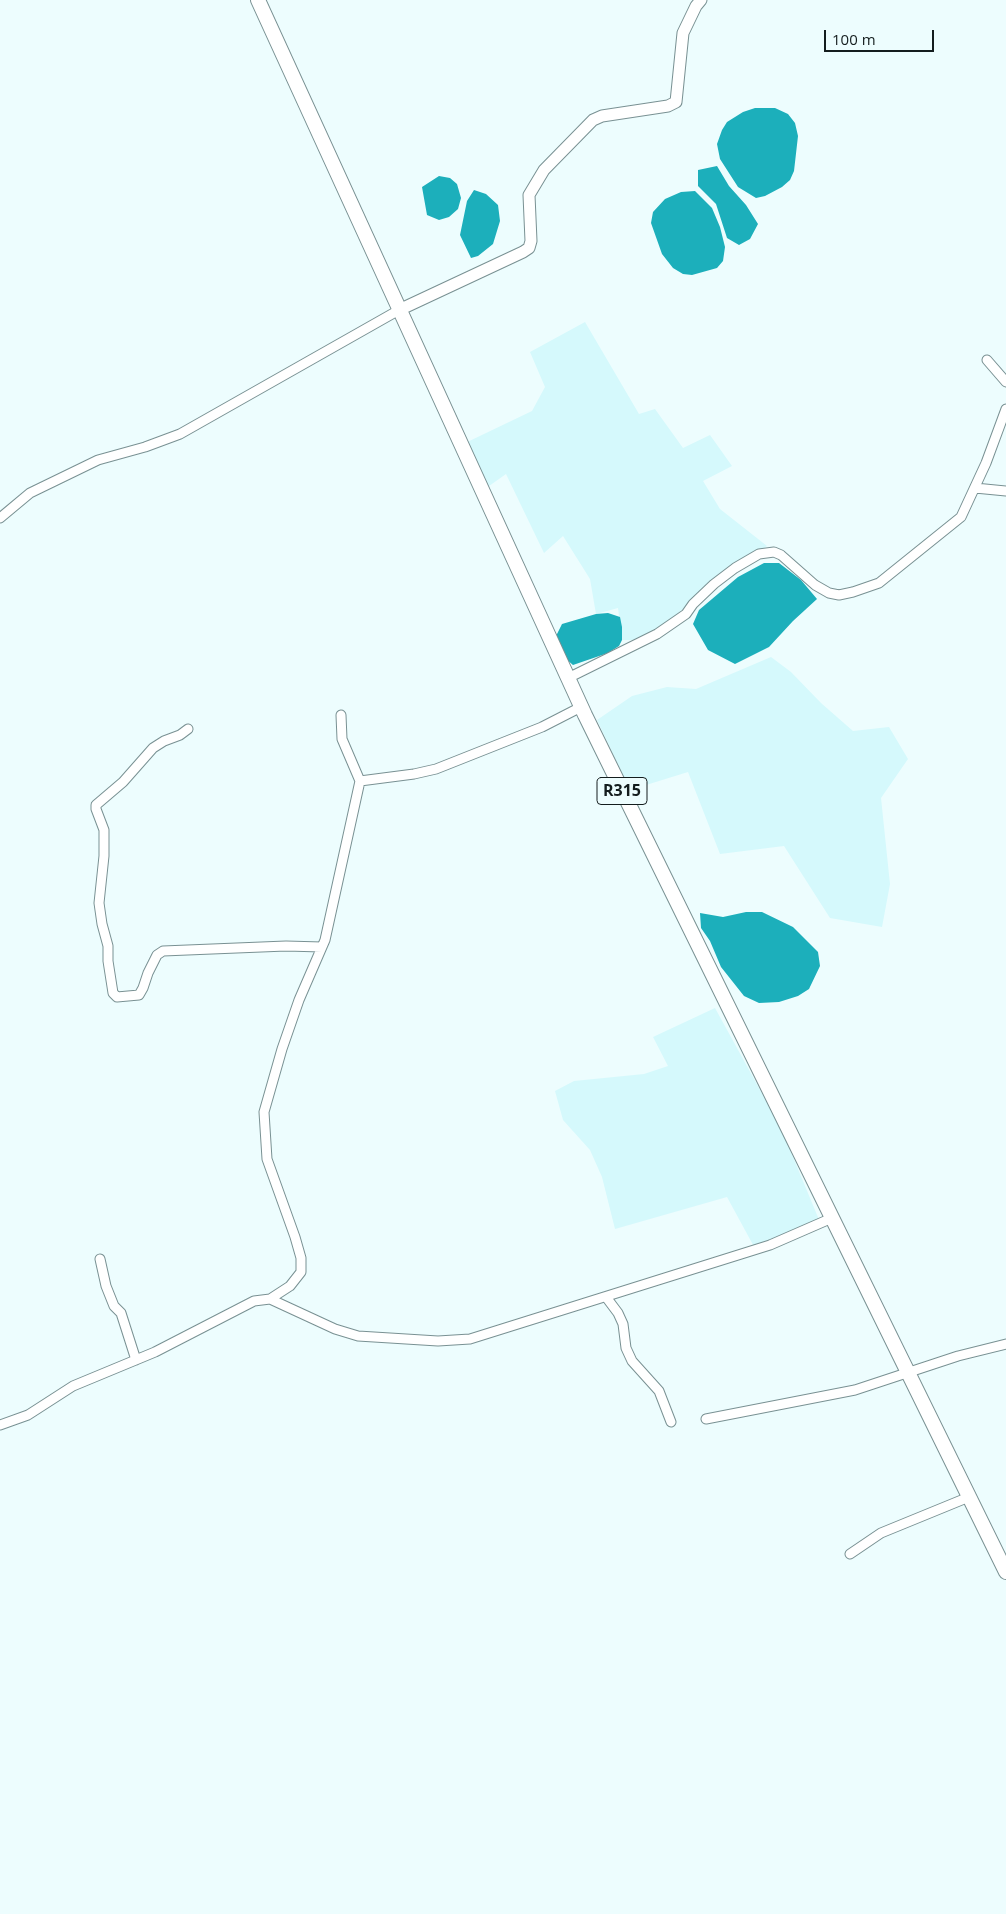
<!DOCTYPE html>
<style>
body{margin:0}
#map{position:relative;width:1006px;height:1914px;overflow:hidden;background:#edfdfe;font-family:"Open Sans",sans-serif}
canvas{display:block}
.scale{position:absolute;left:824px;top:30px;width:110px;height:22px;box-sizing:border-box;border:2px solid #141d1e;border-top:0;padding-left:6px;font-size:15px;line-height:18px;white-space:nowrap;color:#141d1e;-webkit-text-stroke:4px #edfdfe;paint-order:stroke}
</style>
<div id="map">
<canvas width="1006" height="1914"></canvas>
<div class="scale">100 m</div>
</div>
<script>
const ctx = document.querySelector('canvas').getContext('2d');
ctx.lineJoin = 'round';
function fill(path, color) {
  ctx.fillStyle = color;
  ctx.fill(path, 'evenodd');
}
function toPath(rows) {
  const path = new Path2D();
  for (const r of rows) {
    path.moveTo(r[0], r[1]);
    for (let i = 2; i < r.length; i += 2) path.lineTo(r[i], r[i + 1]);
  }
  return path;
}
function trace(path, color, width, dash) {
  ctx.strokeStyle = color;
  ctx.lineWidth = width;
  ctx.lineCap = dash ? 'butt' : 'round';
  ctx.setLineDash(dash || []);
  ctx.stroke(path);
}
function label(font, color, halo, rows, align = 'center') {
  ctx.font = font + ' "Open Sans",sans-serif';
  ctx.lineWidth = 4;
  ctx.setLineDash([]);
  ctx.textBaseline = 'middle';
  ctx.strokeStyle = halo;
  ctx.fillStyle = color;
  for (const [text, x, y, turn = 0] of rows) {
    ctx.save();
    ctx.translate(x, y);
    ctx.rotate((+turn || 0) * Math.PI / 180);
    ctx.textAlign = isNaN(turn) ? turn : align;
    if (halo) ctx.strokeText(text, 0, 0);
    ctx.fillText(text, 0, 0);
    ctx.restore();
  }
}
fill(toPath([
 [585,322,639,414,655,409,683,448,710,435,732,466,703,481,720,509,767,546,714,584,645,640,622,640,618,608,596,614,590,579,563,536,544,553,506,474,482,491,461,445,532,411,545,387,530,352],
 [771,657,791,672,821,703,853,731,889,727,908,759,881,798,890,884,882,927,830,918,784,846,720,854,688,772,630,790,597,720,632,696,667,687,696,689],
 [715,1008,781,1128,822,1227,758,1254,727,1197,615,1229,602,1177,590,1150,563,1120,555,1091,574,1081,644,1074,668,1066,653,1037]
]), '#d5f9fc');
fill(toPath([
 [755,108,775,108,788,114,795,123,798,136,794,171,790,180,782,187,765,196,756,198,738,187,720,159,717,144,722,130,727,122,743,112],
 [717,166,729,186,746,205,758,224,750,239,739,245,727,238,716,204,698,186,698,170],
 [439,176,450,178,457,184,461,198,458,209,449,217,439,220,427,215,422,187],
 [474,190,486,194,498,205,500,221,493,244,478,256,471,258,460,235,467,201],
 [695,191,712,208,720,227,725,247,723,261,717,268,692,275,683,274,673,268,662,254,651,223,653,212,665,199,681,192],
 [764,563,779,563,801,580,817,599,793,621,769,647,735,664,708,650,693,624,699,610,738,577],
 [608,613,620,617,622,627,622,640,619,646,608,653,573,665,566,659,555,638,562,624,596,614],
 [746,912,762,912,793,927,818,952,820,966,809,989,798,996,779,1002,759,1003,744,996,721,967,710,941,701,928,700,913,723,917]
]), '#1cafbb');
const minor = toPath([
 [987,360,1006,382],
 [975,488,1006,491],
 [0,518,30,493,98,460,145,447,180,434,399,310],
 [568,678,657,634,686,614,693,604,714,584,735,568,759,554,774,552,781,555,815,585,829,593,839,595,853,592,879,583,961,517,986,463,1006,409],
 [188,729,180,735,164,741,153,748,123,782,96,805,96,809,104,830,104,856,99,903,102,924,108,946,108,961,113,993,117,997,139,995,143,988,148,973,157,955,163,951,286,946,322,947],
 [360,781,414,774,436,769,542,727,581,707],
 [100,1259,106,1286,114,1306,121,1313,136,1360],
 [606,1297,618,1313,623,1324,626,1348,632,1361,659,1391,671,1422],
 [270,1299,290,1286,301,1272,301,1258,295,1237,267,1159,264,1112,282,1049,299,1000,325,940,360,781,342,739,341,715],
 [706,1419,855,1390,958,1356,1006,1344],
 [0,1425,28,1415,73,1386,155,1352,254,1301,270,1299,335,1329,358,1336,438,1341,470,1339,770,1245,832,1218],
 [850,1554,881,1533,969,1497]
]);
const tertiary = toPath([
 [399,310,523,252,529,248,531,241,529,195,544,170,593,120,602,116,668,106,676,102,683,33,696,6,701,0]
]);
const primary = toPath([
 [258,0,585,715,1006,1572]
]);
trace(minor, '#799193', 11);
trace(tertiary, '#799193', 13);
trace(primary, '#799193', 16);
trace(minor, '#fff', 9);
trace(tertiary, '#fff', 11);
trace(primary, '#fff', 14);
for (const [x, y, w] of [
 [622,791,50]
]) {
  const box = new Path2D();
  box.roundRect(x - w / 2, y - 13.5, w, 27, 4);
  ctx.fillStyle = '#edfdfe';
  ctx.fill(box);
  trace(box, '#141d1e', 1);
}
label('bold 16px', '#141d1e', null, [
 ["R315",622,791]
]);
</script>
